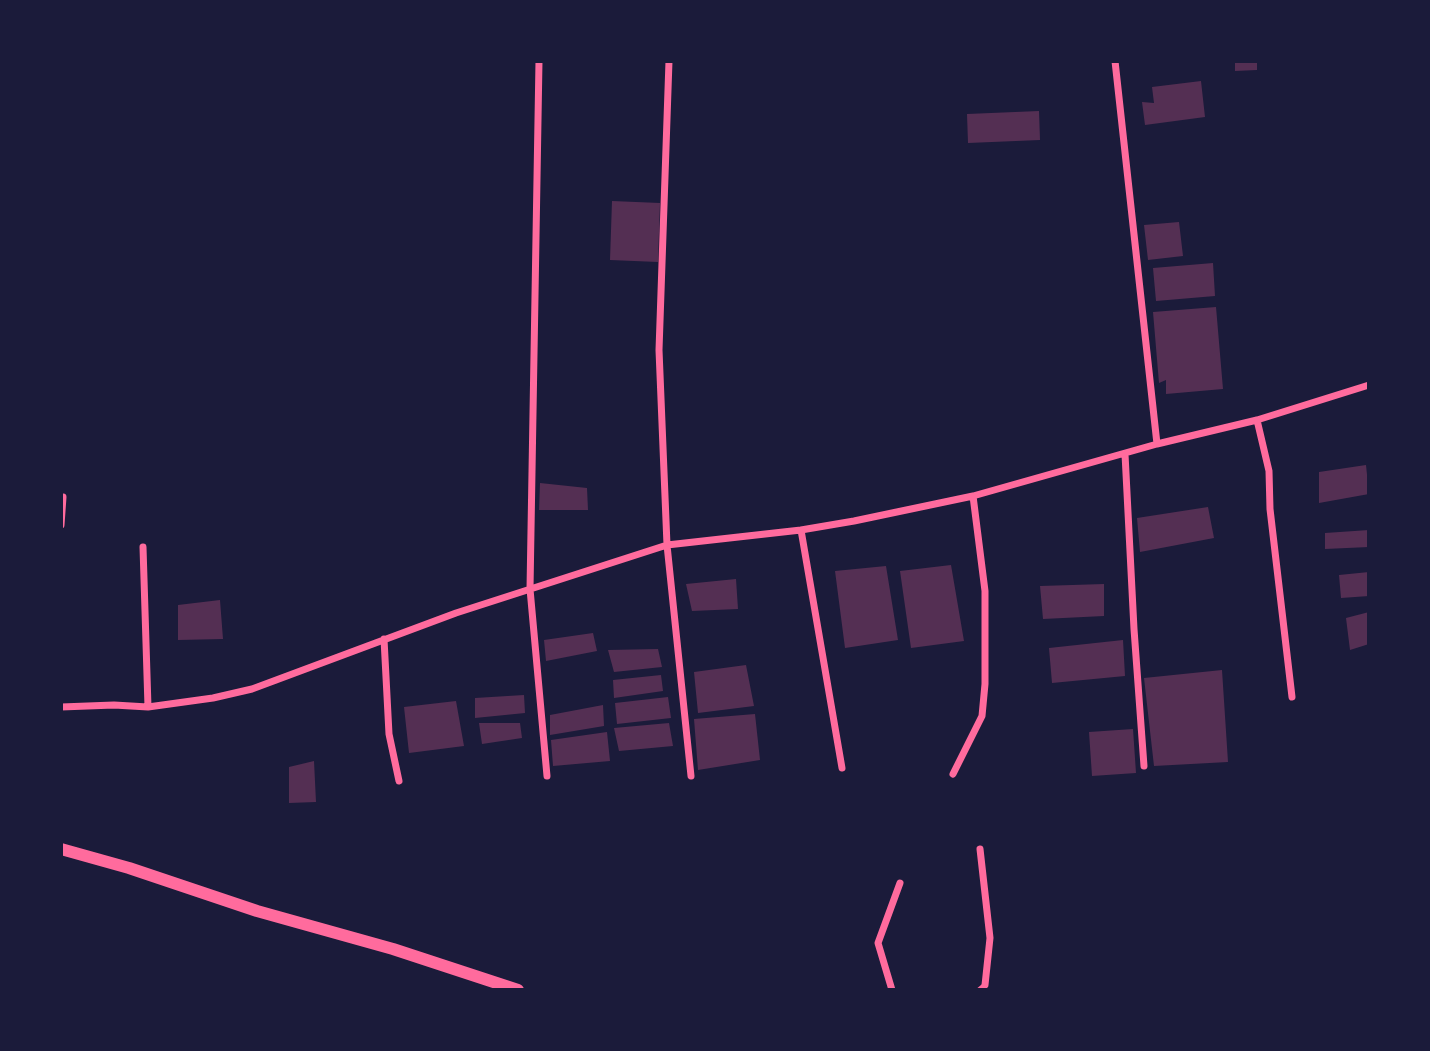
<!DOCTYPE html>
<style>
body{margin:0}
#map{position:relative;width:1430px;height:1051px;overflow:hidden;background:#1b1b3a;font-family:"Noto Serif",serif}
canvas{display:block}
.frame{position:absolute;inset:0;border:63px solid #1b1b3a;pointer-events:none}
</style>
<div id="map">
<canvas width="1430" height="1051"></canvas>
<div class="frame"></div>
</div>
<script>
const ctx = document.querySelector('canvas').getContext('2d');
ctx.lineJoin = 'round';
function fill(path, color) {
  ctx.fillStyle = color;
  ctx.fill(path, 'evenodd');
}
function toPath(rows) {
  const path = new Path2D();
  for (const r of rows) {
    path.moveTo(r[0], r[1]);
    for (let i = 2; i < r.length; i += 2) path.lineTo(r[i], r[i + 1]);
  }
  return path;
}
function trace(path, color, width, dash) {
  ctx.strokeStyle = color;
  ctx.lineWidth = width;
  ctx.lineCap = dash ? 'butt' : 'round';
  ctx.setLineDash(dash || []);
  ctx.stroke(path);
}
fill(toPath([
 [1235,61,1257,61,1257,70,1235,71],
 [1201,81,1205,117,1145,125,1142,102,1154,103,1152,87],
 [1039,111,1040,140,968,143,967,114],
 [612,201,660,203,658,262,610,260],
 [1179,222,1183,256,1148,260,1144,225],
 [1213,263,1215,296,1156,301,1153,268],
 [1216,307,1223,389,1166,394,1166,380,1159,383,1153,312],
 [1366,465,1369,494,1319,503,1319,472],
 [540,483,587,488,588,510,539,510],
 [1208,507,1214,538,1140,552,1137,518],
 [1369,530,1369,547,1325,549,1325,533],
 [951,565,964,641,911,648,900,571],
 [886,566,898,640,845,648,835,571],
 [1369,572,1369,596,1341,598,1339,575],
 [736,579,738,609,692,611,686,584],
 [1104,584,1104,616,1043,619,1040,586],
 [220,600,223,639,178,640,178,605],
 [1369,612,1369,644,1350,650,1346,618],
 [593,633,597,651,546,661,544,640],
 [1123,640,1125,676,1052,683,1049,648],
 [658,649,662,667,614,672,608,650],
 [746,665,754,706,698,713,694,672],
 [1222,670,1228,762,1154,766,1144,678],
 [661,675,663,691,614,698,613,680],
 [524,695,525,713,475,718,475,698],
 [668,697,671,718,617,724,615,703],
 [456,701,464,746,409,753,404,707],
 [603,705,604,726,550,735,550,715],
 [755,714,760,760,698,770,694,719],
 [479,723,520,723,522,738,482,744],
 [669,723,673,746,619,751,614,728],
 [1133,729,1136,773,1092,776,1089,732],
 [607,732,610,761,553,766,551,740],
 [314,761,316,802,289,803,289,767]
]), '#542f53');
trace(toPath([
 [979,990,985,985]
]), '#ff6b9d', 5);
trace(toPath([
 [539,61,530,589,547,776],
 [669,61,659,350,667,545,691,776],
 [1115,61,1157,444],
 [1257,420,1269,471,1270,509,1292,697],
 [1125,454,1134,629,1144,766],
 [61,525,63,497],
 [801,530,842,768],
 [143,547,148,707],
 [384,639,389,734,399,781],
 [61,707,114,705,148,707,213,698,252,689,456,613,667,545,801,530,854,521,973,496,1157,444,1257,420,1369,385],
 [953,774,982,716,985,684,985,591,973,496],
 [980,849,990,938,985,985],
 [892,990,878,943,900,883]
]), '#ff6b9d', 7);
trace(toPath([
 [61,849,129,868,257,911,393,949,518,990]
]), '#ff6b9d', 12);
</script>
